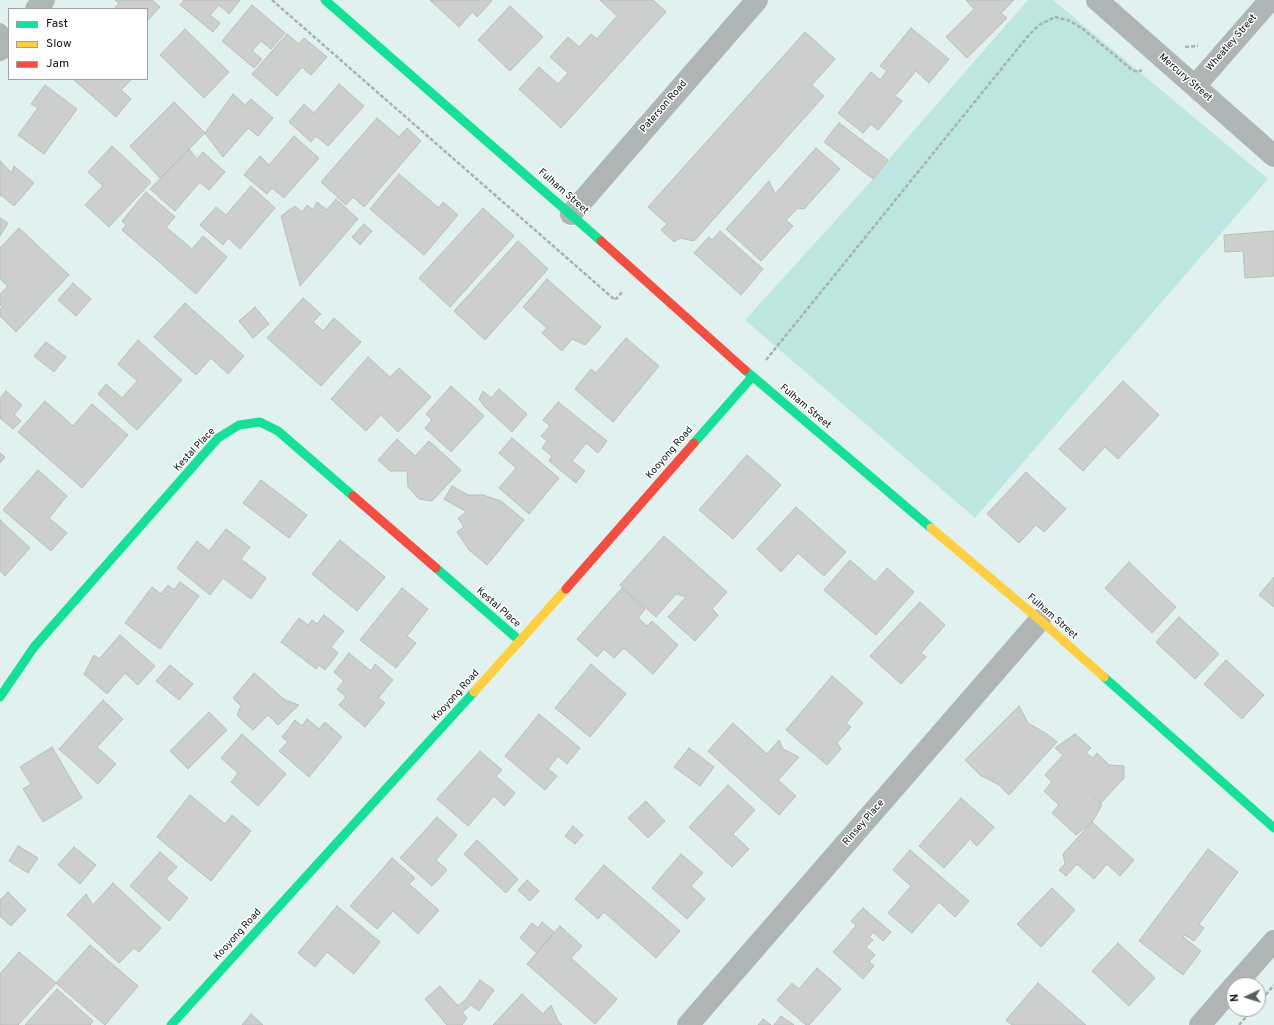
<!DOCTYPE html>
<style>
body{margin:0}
#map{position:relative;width:1274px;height:1025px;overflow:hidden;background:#e1f1ef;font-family:Overpass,sans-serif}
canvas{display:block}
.legend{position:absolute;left:8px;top:8px;width:140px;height:72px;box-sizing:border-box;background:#fff;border:1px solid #9da1a1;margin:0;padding:5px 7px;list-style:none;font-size:12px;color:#091413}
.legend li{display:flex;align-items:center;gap:8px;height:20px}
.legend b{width:20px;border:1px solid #9da1a1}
.north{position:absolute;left:1226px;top:977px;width:40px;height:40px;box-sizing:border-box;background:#fff;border:1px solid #9da1a1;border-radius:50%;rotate:266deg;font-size:11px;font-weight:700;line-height:16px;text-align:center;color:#091413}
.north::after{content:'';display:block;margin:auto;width:14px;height:18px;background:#556160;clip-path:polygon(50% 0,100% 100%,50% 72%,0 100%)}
</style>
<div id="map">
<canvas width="1274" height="1025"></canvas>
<ul class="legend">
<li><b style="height:5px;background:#16e098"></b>Fast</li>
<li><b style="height:5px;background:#ffcf43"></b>Slow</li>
<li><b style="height:5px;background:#f24e42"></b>Jam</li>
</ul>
<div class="north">N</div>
</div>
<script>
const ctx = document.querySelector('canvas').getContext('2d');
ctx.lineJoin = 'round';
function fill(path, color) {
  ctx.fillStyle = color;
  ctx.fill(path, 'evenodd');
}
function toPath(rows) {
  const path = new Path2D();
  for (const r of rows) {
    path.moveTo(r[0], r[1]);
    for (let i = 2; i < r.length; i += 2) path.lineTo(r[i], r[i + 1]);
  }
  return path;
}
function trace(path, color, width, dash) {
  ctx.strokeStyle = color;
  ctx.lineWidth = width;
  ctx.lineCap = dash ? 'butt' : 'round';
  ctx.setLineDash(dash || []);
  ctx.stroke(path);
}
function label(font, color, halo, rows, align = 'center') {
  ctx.font = font + ' Overpass,sans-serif';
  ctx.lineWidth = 3;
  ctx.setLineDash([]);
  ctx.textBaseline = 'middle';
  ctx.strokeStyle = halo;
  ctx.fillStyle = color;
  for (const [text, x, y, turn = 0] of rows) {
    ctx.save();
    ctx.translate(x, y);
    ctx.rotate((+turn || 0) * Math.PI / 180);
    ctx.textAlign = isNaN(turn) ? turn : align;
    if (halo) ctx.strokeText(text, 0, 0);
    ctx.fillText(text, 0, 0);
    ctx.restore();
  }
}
fill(toPath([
 [1028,0,1053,0,1268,179,975,518,745,320,873,179,888,160]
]), '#bde6e3');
const building = toPath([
 [115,0,152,0,160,7,147,21,147,9,114,9,119,3,115,0],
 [184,0,240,0,229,14,219,5,210,15,220,23,213,32,180,5,184,0],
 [430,0,491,0,492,1,477,17,472,12,459,27,430,0],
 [600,0,653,0,666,12,561,128,519,89,539,67,558,84,568,73,550,57,568,37,579,47,591,34,597,39,617,16,600,0],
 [966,0,1014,0,1001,13,1007,18,967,58,946,37,974,9,966,0],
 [252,5,285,33,271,49,261,41,252,51,262,59,254,68,222,41,252,5],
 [510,6,543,37,510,71,478,40,510,6],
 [911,28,949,59,929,83,916,71,895,96,902,101,878,130,871,124,863,133,838,113,871,72,880,80,887,71,880,66,911,28],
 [185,29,229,72,204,98,160,55,185,29],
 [805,32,835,59,812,85,824,96,694,241,680,238,674,242,661,230,667,224,648,207,805,32],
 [287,34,299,44,304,38,327,57,311,75,302,67,277,96,252,74,287,34],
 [73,79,132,79,121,90,131,99,116,117,73,79],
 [339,84,364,106,328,146,316,136,311,142,289,122,304,104,314,113,339,84],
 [45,85,77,109,44,154,18,135,38,108,31,104,45,85],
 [233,94,245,105,251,99,273,118,258,136,248,128,223,157,205,133,233,94],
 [174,102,205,133,160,178,130,146,174,102],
 [377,118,399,137,407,128,421,141,364,207,353,197,346,205,321,182,377,118],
 [839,123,888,160,873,179,824,142,839,123],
 [294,136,319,158,284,198,272,188,267,194,244,175,260,156,269,165,294,136],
 [112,146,151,182,109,227,85,205,103,186,88,172,112,146],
 [816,148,840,169,804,209,798,208,786,220,793,226,761,261,726,229,769,181,775,194,816,148],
 [189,149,197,159,203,152,225,172,209,190,200,182,175,211,150,189,189,149],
 [0,161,12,173,14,166,34,183,14,206,1,195,0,196,0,161],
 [399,174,439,208,443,202,458,215,424,255,370,209,399,174],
 [251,186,275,208,240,249,228,238,223,245,200,225,216,207,226,215,251,186],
 [146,192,175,217,166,227,192,249,203,236,227,257,196,294,122,230,126,225,122,221,146,192],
 [336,199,358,219,300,286,281,216,295,206,302,212,307,205,313,210,317,202,327,210,336,199],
 [483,208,514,236,450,307,419,278,483,208],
 [0,218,8,223,0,236,0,218],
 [364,224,372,231,360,245,352,237,364,224],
 [19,228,69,275,16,332,0,316,0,310,2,307,0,304,0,294,8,286,0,279,0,248,19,228],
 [720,231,763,269,741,295,694,253,709,237,712,240,720,231],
 [1274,231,1274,276,1245,278,1243,251,1225,252,1224,235,1274,231],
 [518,241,548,269,485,340,454,311,518,241],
 [547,279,601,327,585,345,572,339,562,351,542,333,547,328,523,307,547,279],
 [73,283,91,299,76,316,58,300,73,283],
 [303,298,321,314,313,322,323,331,334,318,361,342,321,386,267,338,303,298],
 [185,303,244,356,228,374,211,358,196,375,154,337,185,303],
 [255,307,269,324,253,338,239,321,255,307],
 [626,338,659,366,613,422,575,389,591,369,596,373,626,338],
 [138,340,182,380,137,430,98,394,106,384,122,398,137,381,118,364,138,340],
 [46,342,66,357,54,372,34,356,46,342],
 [368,357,390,377,399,368,431,397,398,432,381,415,366,431,331,399,368,357],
 [1123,381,1159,415,1118,459,1105,447,1083,471,1059,449,1123,381],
 [451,386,484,416,451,452,425,428,432,420,426,414,451,386],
 [499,389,527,414,512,432,484,406,479,399,483,391,491,398,499,389],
 [6,391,22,405,14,415,21,421,13,429,0,418,0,398,6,391],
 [45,401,73,426,92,404,128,435,82,488,18,432,45,401],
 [558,402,607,441,598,453,586,443,572,461,585,471,576,483,549,461,552,456,542,448,547,441,541,436,550,426,543,420,558,402],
 [512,438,559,478,529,514,499,488,516,468,499,453,512,438],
 [397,439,415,456,429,441,461,470,432,501,419,499,408,487,407,471,390,471,378,460,397,439],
 [0,453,5,457,0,463,0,453],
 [747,455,781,485,733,539,699,510,747,455],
 [38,470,67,496,49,518,67,533,51,551,3,510,38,470],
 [1026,472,1066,509,1044,532,1036,525,1019,543,987,514,1026,472],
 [261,480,307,515,289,538,243,503,261,480],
 [452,486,468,495,483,495,501,501,524,520,487,565,469,550,457,532,464,527,458,518,467,512,444,499,452,486],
 [796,507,846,552,824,576,798,553,781,572,757,549,796,507],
 [0,520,30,548,5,576,0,571,0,520],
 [226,529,250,547,241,559,266,578,251,599,223,578,210,595,177,568,197,541,209,551,226,529],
 [664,536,727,592,712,609,718,615,695,641,668,617,686,597,676,594,656,617,620,585,664,536],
 [340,540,385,577,357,611,312,574,340,540],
 [850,560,875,582,887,568,914,592,876,635,824,590,850,560],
 [1129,562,1176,607,1152,633,1105,588,1129,562],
 [1274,577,1274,607,1259,595,1274,577],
 [180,582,199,596,160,649,125,623,152,587,161,594,168,585,174,590,180,582],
 [402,588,428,609,407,636,416,643,396,668,360,640,402,588],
 [622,588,645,609,638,618,647,626,652,621,678,645,653,674,624,648,614,658,604,649,597,657,577,639,622,588],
 [920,602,945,625,921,653,926,657,901,684,870,656,920,602],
 [324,615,344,631,331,647,338,653,325,670,319,665,316,669,281,642,299,618,308,625,312,620,317,624,324,615],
 [1179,617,1219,654,1195,679,1156,642,1179,617],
 [120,635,155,666,138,685,125,673,107,694,84,674,94,655,99,659,120,635],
 [349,653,371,671,375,664,393,680,378,698,385,703,365,727,339,705,346,697,337,689,344,681,334,672,349,653],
 [1226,660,1264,695,1242,719,1204,684,1226,660],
 [591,664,626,694,590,737,555,708,591,664],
 [170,665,193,684,179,700,156,681,170,665],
 [254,673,285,700,299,705,278,725,268,715,253,730,237,715,241,706,233,698,254,673],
 [832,676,863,703,846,723,851,727,837,743,841,749,827,765,786,730,832,676],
 [103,700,123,719,97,747,116,764,98,784,59,749,103,700],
 [1019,706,1028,723,1047,734,1057,742,1009,795,999,785,980,775,965,760,1019,706],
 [209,712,227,730,188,769,170,751,209,712],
 [539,714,580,748,567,764,558,756,548,769,557,776,545,790,505,756,539,714],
 [307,719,319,729,325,722,342,737,309,777,279,751,288,742,282,737,295,720,302,726,307,719],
 [733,723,767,754,779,740,783,749,799,757,778,780,796,796,779,815,708,751,733,723],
 [242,734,286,774,258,806,231,782,238,773,221,758,242,734],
 [1075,734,1091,748,1086,753,1093,758,1097,753,1109,765,1124,766,1124,778,1101,803,1095,797,1094,798,1102,805,1092,822,1076,835,1052,813,1059,805,1044,791,1052,782,1045,775,1063,755,1055,748,1075,734],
 [52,747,82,798,43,822,23,789,31,784,20,767,52,747],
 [689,748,714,767,700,786,674,767,689,748],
 [480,751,502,770,496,776,515,793,504,806,494,796,468,826,437,799,480,751],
 [728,785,755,810,733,834,749,849,732,867,689,827,728,785],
 [190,795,225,824,232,815,251,831,211,881,157,837,190,795],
 [961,798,994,827,977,846,970,839,944,868,919,846,961,798],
 [646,801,665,821,648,838,628,818,646,801],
 [437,817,457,835,436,860,447,870,432,886,400,858,437,817],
 [1092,822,1134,860,1120,876,1107,864,1094,879,1077,864,1066,876,1059,870,1065,864,1063,854,1092,822],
 [573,826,583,835,575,844,565,836,573,826],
 [477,840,518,879,506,893,464,854,477,840],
 [18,846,38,858,28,873,9,861,18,846],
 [74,847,96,865,80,884,58,865,74,847],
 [1208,849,1238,872,1199,924,1204,928,1194,941,1185,935,1183,937,1201,951,1183,975,1139,941,1208,849],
 [910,850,969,901,955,917,939,902,912,933,888,913,911,886,893,870,910,850],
 [160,852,177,867,166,879,188,898,169,921,130,886,160,852],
 [681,854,703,873,691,886,705,899,687,919,652,888,681,854],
 [392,858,415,878,409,884,439,910,418,934,393,911,377,929,350,906,392,858],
 [604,865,680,931,656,958,604,912,598,919,575,899,604,865],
 [527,880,539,891,530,901,518,890,527,880],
 [113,883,161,928,139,952,134,948,119,963,67,915,86,894,93,905,113,883],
 [1052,888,1075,910,1041,947,1017,924,1052,888],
 [8,892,26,910,11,926,0,916,0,900,8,892],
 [337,906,380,942,354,974,327,952,315,967,298,953,337,906],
 [863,908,891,932,883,941,873,932,869,937,873,940,866,947,875,955,869,962,874,966,863,979,833,952,856,926,851,921,863,908],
 [542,922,554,932,537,953,520,938,532,923,538,928,542,922],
 [560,926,582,946,571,958,617,999,595,1024,527,964,560,926],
 [1118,943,1155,978,1129,1006,1092,971,1118,943],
 [90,945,138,986,105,1025,56,983,90,945],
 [19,952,56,983,18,1025,0,1025,0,974,19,952],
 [817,968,841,989,809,1025,806,1025,777,1000,792,983,799,989,817,968],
 [480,980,494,990,479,1011,471,1005,462,1012,467,1018,462,1025,447,1025,425,999,440,986,458,1006,466,999,480,980],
 [1038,983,1086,1025,1012,1025,1006,1020,1038,983],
 [57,989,93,1021,90,1025,25,1025,57,989],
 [522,994,543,1014,551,1005,558,1021,562,1025,493,1025,522,994],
 [251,1014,263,1025,242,1025,251,1014],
 [781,1016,794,1025,774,1025,781,1016],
 [763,1019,771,1025,758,1025,763,1019]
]);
fill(building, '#cdcfcc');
trace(building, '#babdba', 1);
trace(toPath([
 [272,0,615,300,623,291],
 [1185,47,1198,46],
 [766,360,1028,36,1039,25,1055,17,1070,21,1083,29,1131,69,1137,72,1142,70],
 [1258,1004,1274,985],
 [1239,1025,1253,1009]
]), '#aab1b1', 2.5, [4, 2]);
trace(toPath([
 [0,29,9,37]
]), '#aeb5b4', 12);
trace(toPath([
 [1097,0,1274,156],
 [36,9,44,0],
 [0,50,9,40],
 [1195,86,1270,0],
 [571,214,757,0],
 [1235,985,1274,941],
 [688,1025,1040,620],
 [1200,1025,1234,986]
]), '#aeb5b4', 22);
trace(toPath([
 [325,0,601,241],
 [745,370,931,528],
 [694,443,752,377],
 [436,568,520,641],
 [1104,677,1274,828],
 [0,697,34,647,218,438,239,425,260,422,278,431,353,496],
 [171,1025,474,692]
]), '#16e098', 9);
trace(toPath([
 [931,528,1040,620,1104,677],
 [474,692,566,589]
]), '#ffcf43', 9);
trace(toPath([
 [601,241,745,370],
 [353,496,436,568],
 [566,589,694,443]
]), '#f24e42', 9);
label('10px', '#091413', '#fff', [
 ["Wheatley Street",1232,43,-49],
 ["Mercury Street",1185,78,41],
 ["Paterson Road",664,107,-49],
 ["Fulham Street",563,192,41],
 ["Fulham Street",805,407,40],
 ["Kestal Place",195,450,-47],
 ["Kooyong Road",670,453,-49],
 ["Kestal Place",498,608,41],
 ["Fulham Street",1052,617,41],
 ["Kooyong Road",456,696,-48],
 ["Rinsey Place",864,823,-49],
 ["Kooyong Road",238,935,-48]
]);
</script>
